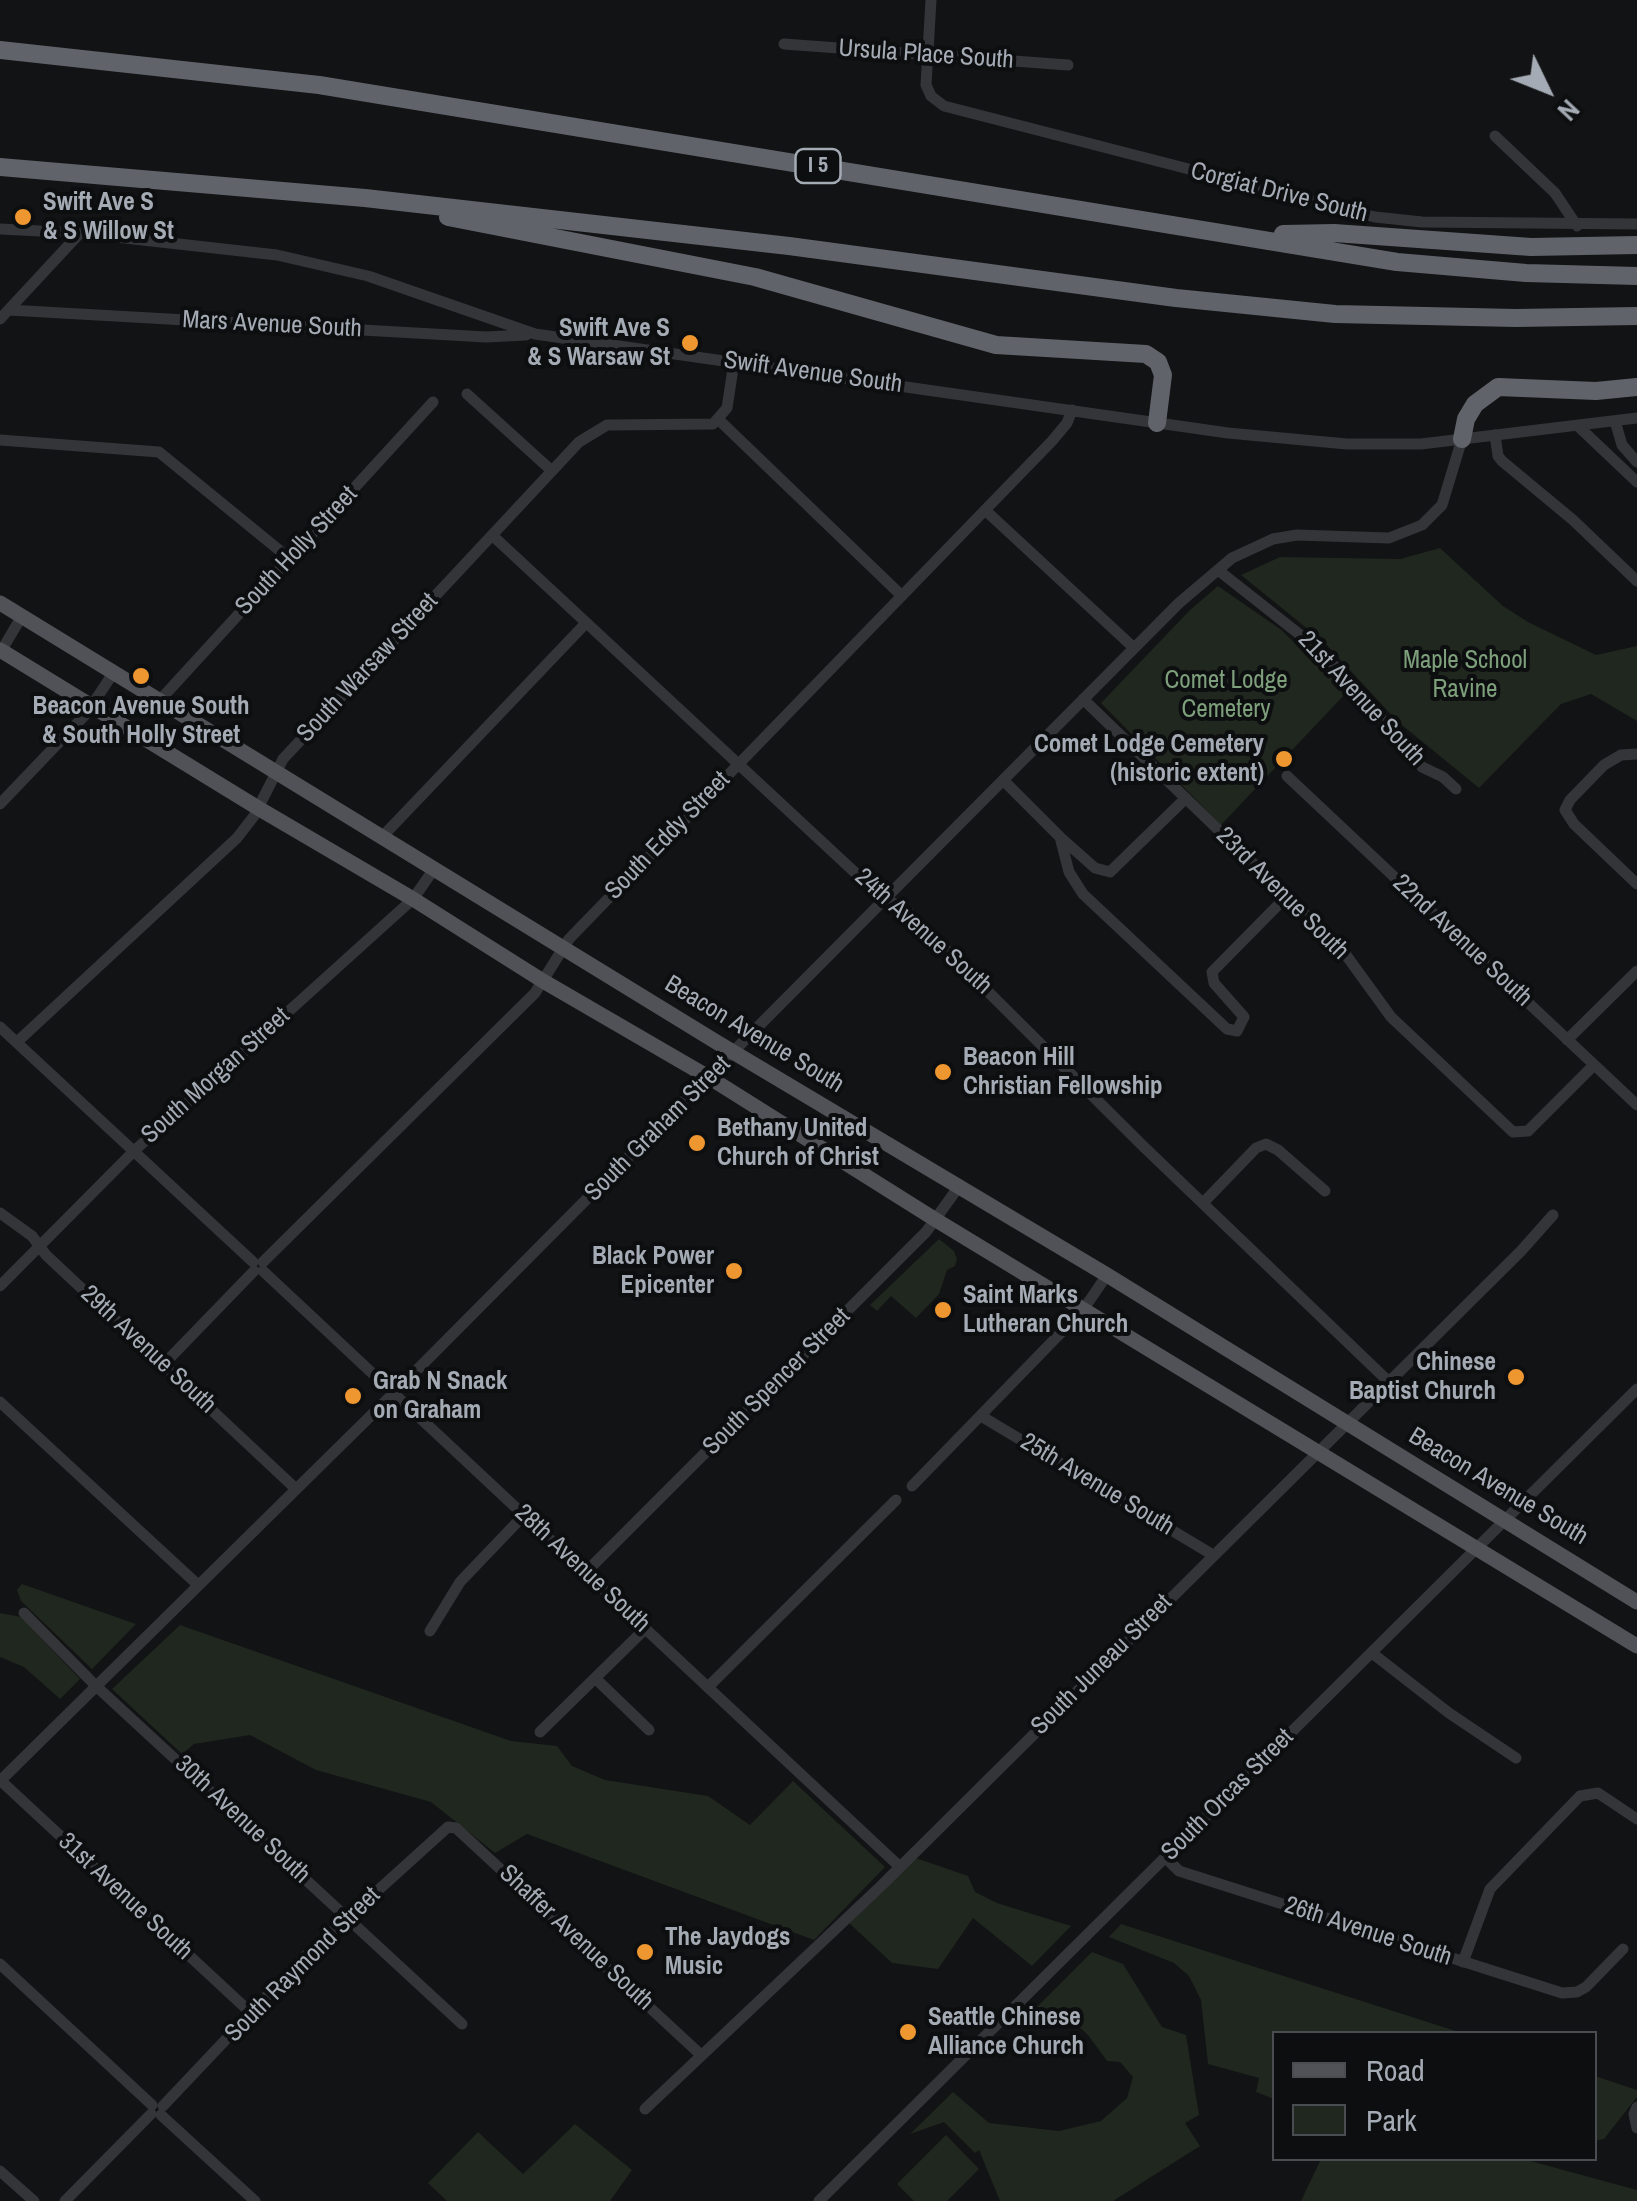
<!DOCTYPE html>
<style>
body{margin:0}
#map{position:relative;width:1637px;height:2201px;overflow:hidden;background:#121314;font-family:"Archivo Narrow",sans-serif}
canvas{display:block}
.legend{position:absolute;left:1272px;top:2031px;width:325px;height:130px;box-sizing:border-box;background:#0d0e0f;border:2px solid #494d51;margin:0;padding:12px 18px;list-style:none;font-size:30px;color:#a4abb4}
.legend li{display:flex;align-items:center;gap:20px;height:50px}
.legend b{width:50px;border:2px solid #494d51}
.north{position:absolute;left:1497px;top:40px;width:100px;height:100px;-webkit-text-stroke:8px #0d0e0f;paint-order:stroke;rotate:133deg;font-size:28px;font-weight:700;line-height:40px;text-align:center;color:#a4abb4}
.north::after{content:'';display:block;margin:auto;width:35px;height:45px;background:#a4abb4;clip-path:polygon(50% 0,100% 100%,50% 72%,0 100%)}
</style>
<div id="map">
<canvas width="1637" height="2201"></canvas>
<ul class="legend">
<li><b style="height:12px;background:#505258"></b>Road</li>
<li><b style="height:28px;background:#1f271f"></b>Park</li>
</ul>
<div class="north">N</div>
</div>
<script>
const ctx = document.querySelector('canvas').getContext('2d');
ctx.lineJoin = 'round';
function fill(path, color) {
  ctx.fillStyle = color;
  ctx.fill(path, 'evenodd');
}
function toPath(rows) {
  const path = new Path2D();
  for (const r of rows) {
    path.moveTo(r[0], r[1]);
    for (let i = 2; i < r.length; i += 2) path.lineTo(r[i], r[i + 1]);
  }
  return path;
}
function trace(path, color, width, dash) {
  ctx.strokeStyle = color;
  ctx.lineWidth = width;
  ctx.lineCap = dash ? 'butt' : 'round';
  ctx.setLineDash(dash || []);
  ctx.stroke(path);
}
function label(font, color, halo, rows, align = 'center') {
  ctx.font = font + ' "Archivo Narrow",sans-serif';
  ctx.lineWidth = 8;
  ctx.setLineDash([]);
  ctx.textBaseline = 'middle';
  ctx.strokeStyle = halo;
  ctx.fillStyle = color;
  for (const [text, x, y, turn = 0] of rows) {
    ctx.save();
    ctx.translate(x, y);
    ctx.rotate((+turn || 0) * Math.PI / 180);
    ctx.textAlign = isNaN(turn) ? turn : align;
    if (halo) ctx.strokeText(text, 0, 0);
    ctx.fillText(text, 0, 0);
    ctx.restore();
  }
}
fill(toPath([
 [1440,548,1503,606,1528,622,1596,655,1637,646,1637,721,1591,694,1561,704,1479,788,1397,721,1325,643,1241,575,1280,557,1400,559],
 [1218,586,1280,629,1347,692,1221,825,1101,703,1190,610],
 [939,1239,954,1251,957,1259,955,1266,947,1270,939,1294,916,1318,891,1296,877,1311,870,1305],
 [22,1584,136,1624,92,1669,21,1601,17,1590],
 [0,1613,21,1617,80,1679,60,1699,24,1667,0,1657],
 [180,1625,511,1741,557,1746,572,1766,605,1780,708,1796,750,1825,793,1781,885,1867,814,1940,527,1834,495,1853,431,1802,316,1770,250,1735,194,1744,182,1754,112,1689],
 [916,1858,968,1876,975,1892,997,1903,1071,1926,1032,1966,973,1918,938,1969,892,1963,849,1923],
 [1121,1924,1462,2033,1274,2034,1274,2099,1256,2092,1259,2078,1208,2064,1201,2000,1189,1976,1174,1963,1109,1937],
 [1092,1952,1123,1964,1162,2027,1186,2035,1199,2115,1185,2123,1200,2146,1113,2201,1000,2201,979,2150,975,2153,944,2122,910,2134,953,2092,989,2123,1059,2131,1101,2121,1127,2098,1133,2077,1120,2062,1107,2061,1088,2035,1069,2018,1025,2019],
 [1595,2076,1637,2090,1637,2097,1604,2139,1595,2141],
 [575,2124,632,2170,610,2201,447,2201,428,2183,478,2132,523,2174],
 [946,2135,979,2169,947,2201,914,2201,897,2184],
 [1321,2159,1523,2159,1637,2190,1637,2201,1301,2201]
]), '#1f271f');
trace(toPath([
 [931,0,926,85,931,96,944,106,1375,217,1422,222,1637,224],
 [784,44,1068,65],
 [1495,136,1555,193,1577,226],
 [0,229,80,233,277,255,368,276,535,334,1228,433,1347,444,1421,444,1637,418],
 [9,310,486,337,526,335],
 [0,319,80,233],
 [467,394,552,471],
 [719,420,902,596],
 [1615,421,1622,445,1637,462],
 [1579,427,1637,482],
 [1495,435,1498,456,1502,461,1573,520,1637,581],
 [0,440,159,452,290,559],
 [985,510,1133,647],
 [492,535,877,893,909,913,1143,1146,1388,1381],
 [1218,570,1313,645,1349,681,1422,767,1443,777,1456,789],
 [0,653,22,616],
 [161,699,433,402],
 [1083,699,1287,896,1346,955,1391,1017,1513,1132,1528,1131,1594,1065],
 [1637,754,1621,755,1604,765,1570,800,1565,810,1574,824,1637,884],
 [1287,776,1637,1105],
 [1003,780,1060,837,1069,872,1083,894,1227,1029,1237,1031,1244,1017,1214,983,1212,972,1287,896],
 [0,804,86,714,114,672],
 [382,837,586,623],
 [1060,837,1095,868,1110,872,1186,798],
 [0,1027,253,1262],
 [1567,1040,1637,971],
 [17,1042,237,838,254,816,283,759,579,442,607,425,713,424,727,408,734,362],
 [1204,1202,1256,1148,1266,1144,1278,1150,1325,1191],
 [0,1213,32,1236,46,1255,296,1489],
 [263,1262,535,993,569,939,1052,441,1067,423,1072,410],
 [263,1271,900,1867],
 [0,1286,134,1151,413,899,434,869],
 [164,1364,254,1271],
 [0,1402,197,1584],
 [981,1416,1213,1555],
 [912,1486,1083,1310,1107,1275],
 [586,1572,926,1232,960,1185],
 [24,1613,96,1686,462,2024],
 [430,1631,460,1582,524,1515],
 [1372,1653,1449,1713,1516,1758],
 [595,1678,649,1730],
 [708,1687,896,1500],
 [540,1732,646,1628],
 [0,1780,251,2013],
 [0,1781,404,1383,1179,603,1232,558,1273,539,1297,535,1389,538,1422,525,1442,505,1462,439],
 [1166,1858,1179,1871,1562,1993,1577,1992,1586,1987,1623,1949],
 [1463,1962,1490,1889,1580,1796,1598,1793,1637,1819],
 [0,1964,152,2105],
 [163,2106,302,1959,448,1827,456,1828,701,2055],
 [1637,2107,1634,2114,1637,2128],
 [645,2109,881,1886,1521,1251,1553,1215],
 [161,2115,255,2201],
 [0,2171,34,2201],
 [65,2201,151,2114],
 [819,2201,1637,1389]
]), '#333539', 11);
trace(toPath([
 [0,603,718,1043,1107,1275,1637,1602],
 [0,650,258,808,413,899,543,981,710,1078,936,1220,1637,1646]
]), '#505258', 15);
trace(toPath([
 [0,50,319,85,1397,262,1526,273,1637,276],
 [0,167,365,198,789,246,1176,298,1335,314,1516,318,1637,316],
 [448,217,755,277,996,345,1146,354,1158,362,1163,375,1157,423],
 [1283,234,1334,233,1531,247,1637,245],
 [1462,439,1466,419,1475,404,1498,387,1596,391,1637,387]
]), '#60646a', 18);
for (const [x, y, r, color] of [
 [23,217,10,"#ee9731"],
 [690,343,10,"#ee9731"],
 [141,676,10,"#ee9731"],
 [1284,759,10,"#ee9731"],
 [943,1072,10,"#ee9731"],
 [697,1143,10,"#ee9731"],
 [734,1271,10,"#ee9731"],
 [943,1310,10,"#ee9731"],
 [1516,1377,10,"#ee9731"],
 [353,1396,10,"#ee9731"],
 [645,1952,10,"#ee9731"],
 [908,2032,10,"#ee9731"]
]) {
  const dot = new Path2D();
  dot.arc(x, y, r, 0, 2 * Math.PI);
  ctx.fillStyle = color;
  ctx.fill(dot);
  trace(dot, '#0d0e0f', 4);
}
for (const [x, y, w] of [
 [818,166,45]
]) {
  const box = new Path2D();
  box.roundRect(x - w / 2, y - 17, w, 34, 8);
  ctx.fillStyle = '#0d0e0f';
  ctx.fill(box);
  trace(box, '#a4abb4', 2.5);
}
label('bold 22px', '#a4abb4', null, [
 ["I 5",818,166]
]);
label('25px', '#a4abb4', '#0d0e0f', [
 ["Ursula Place South",926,55,4],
 ["Corgiat Drive South",1279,193,14],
 ["Mars Avenue South",272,325,3],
 ["Swift Avenue South",813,373,8],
 ["South Holly Street",297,551,-47],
 ["South Warsaw Street",368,668,-47],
 ["21st Avenue South",1361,699,47],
 ["South Eddy Street",668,836,-46],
 ["23rd Avenue South",1282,894,45],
 ["24th Avenue South",923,932,42],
 ["22nd Avenue South",1462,941,43],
 ["Beacon Avenue South",754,1035,31],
 ["South Morgan Street",216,1076,-42],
 ["South Graham Street",658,1129,-45],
 ["29th Avenue South",148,1350,43],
 ["South Spencer Street",777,1382,-45],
 ["25th Avenue South",1097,1485,31],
 ["Beacon Avenue South",1498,1487,31],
 ["28th Avenue South",582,1569,43],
 ["South Juneau Street",1102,1665,-45],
 ["South Orcas Street",1228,1795,-45],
 ["30th Avenue South",242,1820,43],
 ["31st Avenue South",125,1897,43],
 ["26th Avenue South",1368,1932,18],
 ["Shaffer Avenue South",576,1938,43],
 ["South Raymond Street",303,1965,-45]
]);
label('bold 25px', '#a4abb4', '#0d0e0f', [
 ["Swift Ave S",43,203],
 ["& S Willow St",43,232],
 ["Swift Ave S",670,329,"right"],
 ["& S Warsaw St",670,358,"right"],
 ["Beacon Avenue South",141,707,"center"],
 ["& South Holly Street",141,736,"center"],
 ["Comet Lodge Cemetery",1264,745,"right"],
 ["(historic extent)",1264,774,"right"],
 ["Beacon Hill",963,1058],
 ["Christian Fellowship",963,1087],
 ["Bethany United",717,1129],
 ["Church of Christ",717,1158],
 ["Black Power",714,1257,"right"],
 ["Epicenter",714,1286,"right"],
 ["Saint Marks",963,1296],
 ["Lutheran Church",963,1325],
 ["Chinese",1496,1363,"right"],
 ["Baptist Church",1496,1392,"right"],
 ["Grab N Snack",373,1382],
 ["on Graham",373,1411],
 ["The Jaydogs",665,1938],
 ["Music",665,1967],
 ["Seattle Chinese",928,2018],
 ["Alliance Church",928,2047]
], 'left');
label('25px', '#7e9f7b', '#0d0e0f', [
 ["Maple School",1465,661],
 ["Ravine",1465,690],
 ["Comet Lodge",1226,681],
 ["Cemetery",1226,710]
]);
</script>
